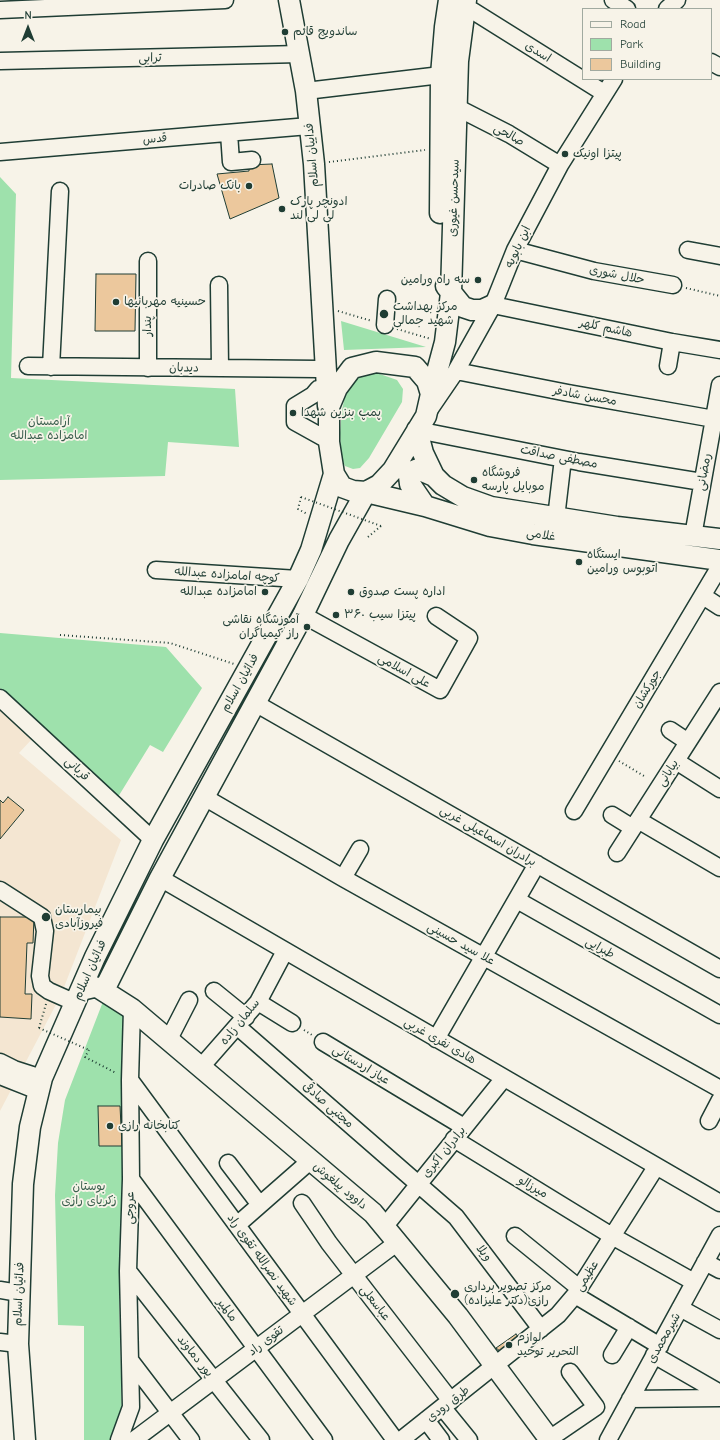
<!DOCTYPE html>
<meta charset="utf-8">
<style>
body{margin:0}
#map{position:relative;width:720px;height:1440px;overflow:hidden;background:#f7f3e8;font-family:"Comic Neue",sans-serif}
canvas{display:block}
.legend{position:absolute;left:582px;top:8px;width:130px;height:72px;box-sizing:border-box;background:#f7f3e8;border:1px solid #a1aaa0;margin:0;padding:5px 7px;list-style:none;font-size:12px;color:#1f3d34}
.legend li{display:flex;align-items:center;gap:8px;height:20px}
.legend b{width:20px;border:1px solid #a1aaa0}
.north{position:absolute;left:8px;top:8px;width:40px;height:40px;-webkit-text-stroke:3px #f7f3e8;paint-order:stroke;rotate:0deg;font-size:11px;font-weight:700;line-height:16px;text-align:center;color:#1f3d34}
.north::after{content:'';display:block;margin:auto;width:14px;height:18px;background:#1f3d34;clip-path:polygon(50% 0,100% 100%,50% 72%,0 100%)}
</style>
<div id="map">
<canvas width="720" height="1440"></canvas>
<ul class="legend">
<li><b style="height:5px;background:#f7f3e8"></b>Road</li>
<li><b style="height:11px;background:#9ee1ac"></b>Park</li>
<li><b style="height:11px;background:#ecc89d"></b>Building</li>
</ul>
<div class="north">N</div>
</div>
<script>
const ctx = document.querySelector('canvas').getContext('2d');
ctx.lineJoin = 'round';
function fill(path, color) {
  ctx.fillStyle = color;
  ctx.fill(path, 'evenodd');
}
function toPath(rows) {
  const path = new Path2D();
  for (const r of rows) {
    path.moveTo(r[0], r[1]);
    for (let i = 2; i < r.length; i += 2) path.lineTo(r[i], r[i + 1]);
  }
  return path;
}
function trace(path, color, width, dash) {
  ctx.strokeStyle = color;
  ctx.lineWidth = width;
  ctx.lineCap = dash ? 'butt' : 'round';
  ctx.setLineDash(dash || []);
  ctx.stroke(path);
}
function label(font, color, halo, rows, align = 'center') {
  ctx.font = font + ' "Comic Neue","Playpen Sans Arabic",sans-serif';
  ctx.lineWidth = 3.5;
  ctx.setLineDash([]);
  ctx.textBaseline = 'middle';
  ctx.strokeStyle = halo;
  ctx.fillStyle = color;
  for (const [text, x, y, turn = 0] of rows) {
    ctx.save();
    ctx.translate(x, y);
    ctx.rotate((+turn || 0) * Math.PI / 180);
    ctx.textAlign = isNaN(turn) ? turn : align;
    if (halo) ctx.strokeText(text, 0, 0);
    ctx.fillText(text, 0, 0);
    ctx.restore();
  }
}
fill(toPath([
 [0,709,32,739,19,753,121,840,61,995,0,1111]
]), '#f4e6d2');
fill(toPath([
 [0,177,16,194,11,378,235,389,239,447,168,442,165,476,0,480],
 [341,321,426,347,344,350],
 [367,373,377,373,397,380,403,389,402,402,369,458,360,468,353,469,345,466,341,458,340,433,342,410,346,391,357,377],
 [0,633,166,647,202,688,163,752,150,745,118,797,0,688],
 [104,999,129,1018,124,1189,119,1295,122,1419,111,1440,84,1440,84,1326,58,1325,55,1195,58,1143,65,1100]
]), '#9ee1ac');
const building = toPath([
 [272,164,279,198,230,219,217,174,249,171,249,165,272,164],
 [96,274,136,274,135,331,95,331,96,274],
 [8,797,24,810,0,839,0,800,3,803,8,797],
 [0,917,34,917,33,943,27,943,25,994,32,994,31,1019,0,1017,0,917],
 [98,1106,120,1106,122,1146,99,1146,98,1106],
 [516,1334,522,1343,500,1351,496,1348,516,1334]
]);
fill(building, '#ecc89d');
trace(building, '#1f3d34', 1);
const minor = toPath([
 [613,0,627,9],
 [667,9,677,0],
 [0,10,225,0],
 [473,11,604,93],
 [0,61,300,54],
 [711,62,720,67],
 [306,91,441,75],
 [456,107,509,134,560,165],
 [229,133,231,162,252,160],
 [0,152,309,126],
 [515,250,594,271,673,285],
 [688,250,720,256],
 [219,285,220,368],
 [493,305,672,342,720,350],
 [385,325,387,299],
 [28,366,318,369],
 [668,366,672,342],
 [51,367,60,191],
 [148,368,148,261],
 [456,371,568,393,714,419],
 [318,389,313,395,295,406,295,422,322,437],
 [430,409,456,371,493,305,515,250,560,165,614,79],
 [417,430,579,462,702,482],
 [556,518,562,467],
 [693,536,720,385],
 [156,570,298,579],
 [703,596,720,607],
 [303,615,440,690,469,638,436,616],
 [0,698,153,840],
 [255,703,720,969],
 [670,730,688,742],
 [676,761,720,789],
 [204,797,343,878,720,1089],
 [574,811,720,566],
 [612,815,633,828],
 [638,820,720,868],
 [617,853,720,692],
 [160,878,720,1203],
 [343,878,360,849],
 [0,890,42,917,45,931,40,976,42,986,49,991,76,1003],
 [517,900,720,1015],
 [214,991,246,1017],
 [258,1002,292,1023],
 [238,1027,456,1217,541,1329],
 [169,1039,189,1000],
 [436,1039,537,864],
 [323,1042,464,1127],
 [0,1062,14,1069,42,1078],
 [201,1067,258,1002,285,951],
 [0,1076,38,1091],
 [130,1080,395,1440],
 [709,1121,720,1100],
 [454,1139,612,1236,694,1282],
 [228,1163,260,1205],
 [131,1179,324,1440],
 [302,1203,329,1243,451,1401],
 [237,1225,310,1161],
 [385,1226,504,1078],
 [515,1236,579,1288],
 [705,1262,720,1270],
 [128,1271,261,1440],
 [0,1290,19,1293],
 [575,1295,660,1346],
 [680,1308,720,1330],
 [0,1342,18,1344],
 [612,1355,629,1327],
 [654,1355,720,1393],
 [130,1360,191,1440],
 [630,1399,720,1398],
 [443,1408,469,1440],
 [426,1420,441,1440],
 [549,1439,596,1407,570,1372],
 [119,1440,131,1407,128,1271,131,1179,130,1080,132,1009],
 [134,1440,398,1242],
 [401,1440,558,1315,575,1295,656,1167],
 [608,1440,720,1235]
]);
const major = toPath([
 [289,0,306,91,314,164,328,406],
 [440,213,441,75,445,27,449,0],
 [446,286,463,307,472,310,482,310,493,305],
 [431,394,445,342,451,293,458,61,466,0],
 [417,430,423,453,434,476,443,485,463,497,491,507,617,527,720,539],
 [366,492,379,485,393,470,426,416,431,394,427,381,415,367,376,362,352,368,337,388,329,407,329,442,334,474,342,487,353,491,366,492,425,506,490,526,533,534,720,560],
 [425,506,410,484,409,476,413,471,418,469,434,476],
 [81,990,94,987,99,988,132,1009,373,1213,458,1316,550,1440],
 [104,990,160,878,303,615,339,540,366,492],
 [25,1440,18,1344,23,1184,30,1127,42,1078,95,957,153,840,298,579,311,550,334,474]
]);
trace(minor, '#1f3d34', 19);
trace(major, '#1f3d34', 23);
trace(toPath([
 [329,162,425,150],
 [686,288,720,296],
 [338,311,372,321],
 [397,329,431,339],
 [301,497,298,509,307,514],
 [368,537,381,526],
 [60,635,170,643,234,664],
 [619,761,644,776],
 [39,1028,46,1004],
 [304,1030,312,1035],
 [89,1050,85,1057,116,1073]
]), '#1f3d34', 2, [1, 3]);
trace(minor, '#f7f3e8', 16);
trace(major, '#f7f3e8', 20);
trace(toPath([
 [301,497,381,526],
 [39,1028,89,1050]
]), '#1f3d34', 2, [1, 3]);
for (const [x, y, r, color] of [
 [285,32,4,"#1f3d34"],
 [565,154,4,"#1f3d34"],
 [249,186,4,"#1f3d34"],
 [282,209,4,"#1f3d34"],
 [478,280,4,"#1f3d34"],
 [116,302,4,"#1f3d34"],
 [384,314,5,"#1f3d34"],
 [293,413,4,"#1f3d34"],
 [474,480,4,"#1f3d34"],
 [579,562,4,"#1f3d34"],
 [265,592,4,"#1f3d34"],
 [351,592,4,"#1f3d34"],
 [336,615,4,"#1f3d34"],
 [307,627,4,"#1f3d34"],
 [46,917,5,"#1f3d34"],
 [110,1126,4,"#1f3d34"],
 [455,1294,5,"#1f3d34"],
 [509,1345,4,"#1f3d34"]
]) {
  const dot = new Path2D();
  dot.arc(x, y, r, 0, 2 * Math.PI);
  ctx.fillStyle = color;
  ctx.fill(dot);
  trace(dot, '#f7f3e8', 1.5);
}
label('12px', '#1f3d34', '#f7f3e8', [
 ["ساندویچ قائم",293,32],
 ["پیتزا اونیک",573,154],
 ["بانک صادرات",241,186,"right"],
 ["ادونچر پارک",290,202],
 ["لی لی لند",290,216],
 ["سه راه ورامین",470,280,"right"],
 ["حسینیه مهربانیها",124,302],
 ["مرکز بهداشت",393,307],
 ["شهید جمالی",393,321],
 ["پمپ بنزین شهدا",301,413],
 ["فروشگاه",482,473],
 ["موبایل پارسه",482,487],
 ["ایستگاه",587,555],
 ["اتوبوس ورامین",587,569],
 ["امامزاده عبدالله",257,592,"right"],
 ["اداره پست صدوق",359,592],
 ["پیتزا سیب ۳۶۰",344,615],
 ["آموزشگاه نقاشی",299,620,"right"],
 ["راز کیمیاگران",299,634,"right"],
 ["بیمارستان",55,910],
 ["فیروزآبادی",55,924],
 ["کتابخانه رازی",118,1126],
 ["مرکز تصویر برداری",464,1287],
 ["رازی(دکتر علیزاده)",464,1301],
 ["لوازم",517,1338],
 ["التحریر توحید",517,1352]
], 'left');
label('12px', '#1f3d34', '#f7f3e8', [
 ["اسدی",538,52,32],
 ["ترابی",150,58,-1],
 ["صالحی",509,135,29],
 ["قدس",155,139,-5],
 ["فداییان اسلام",312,155,-95],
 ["سیدحسن غیوری",454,198,-88],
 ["ابن بابویه",518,247,-65],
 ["حلال شوری",617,275,11],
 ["پندار",148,326,-90],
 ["هاشم کلهر",606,328,12],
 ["دیدبان",184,368,1],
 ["محسن شادفر",585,396,10],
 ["مصطفی صداقت",559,457,11],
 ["رمضانی",704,472,-80],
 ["غلامی",541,535,9],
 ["کوچه امامزاده عبدالله",227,575,4],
 ["علی اسلامی",404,671,29],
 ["فدائیان اسلام",240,683,-61],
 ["جورکشان",647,689,-59],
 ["قربانی",77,769,43],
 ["بیابانی",668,773,-57],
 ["برادران اسماعیلی غربی",488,836,30],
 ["علا سید حسینی",461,944,29],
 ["طبرایی",600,948,29],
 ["فدائیان اسلام",90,970,-66],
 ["سلمان زاده",240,1022,-51],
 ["هادی نفری غربی",440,1041,30],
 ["عیاز اردستانی",361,1065,31],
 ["مجتبی صادقی",328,1105,41],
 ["برادران اکبری",444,1152,-51],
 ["داوود پیلغوش",340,1186,40],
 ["میرزالو",533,1187,31],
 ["عروجی",130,1208,-89],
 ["ویلا",484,1253,53],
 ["شهید نصرالله تقوی راد",262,1260,54],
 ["عظیمی",587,1276,-58],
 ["فدائیان اسلام",19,1294,-88],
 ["عباسعلی",375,1303,52],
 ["مالمیر",227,1310,53],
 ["شیرمحمدی",664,1338,-61],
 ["تقوی راد",266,1341,-37],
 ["پور دماوند",195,1356,51],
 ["طرق رودی",448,1404,-38]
]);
label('12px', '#385e4c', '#f7f3e8', [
 ["آرامستان",49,422],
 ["امامزاده عبدالله",49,436],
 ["بوستان",89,1187],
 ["زکریای رازی",89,1201]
]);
</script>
